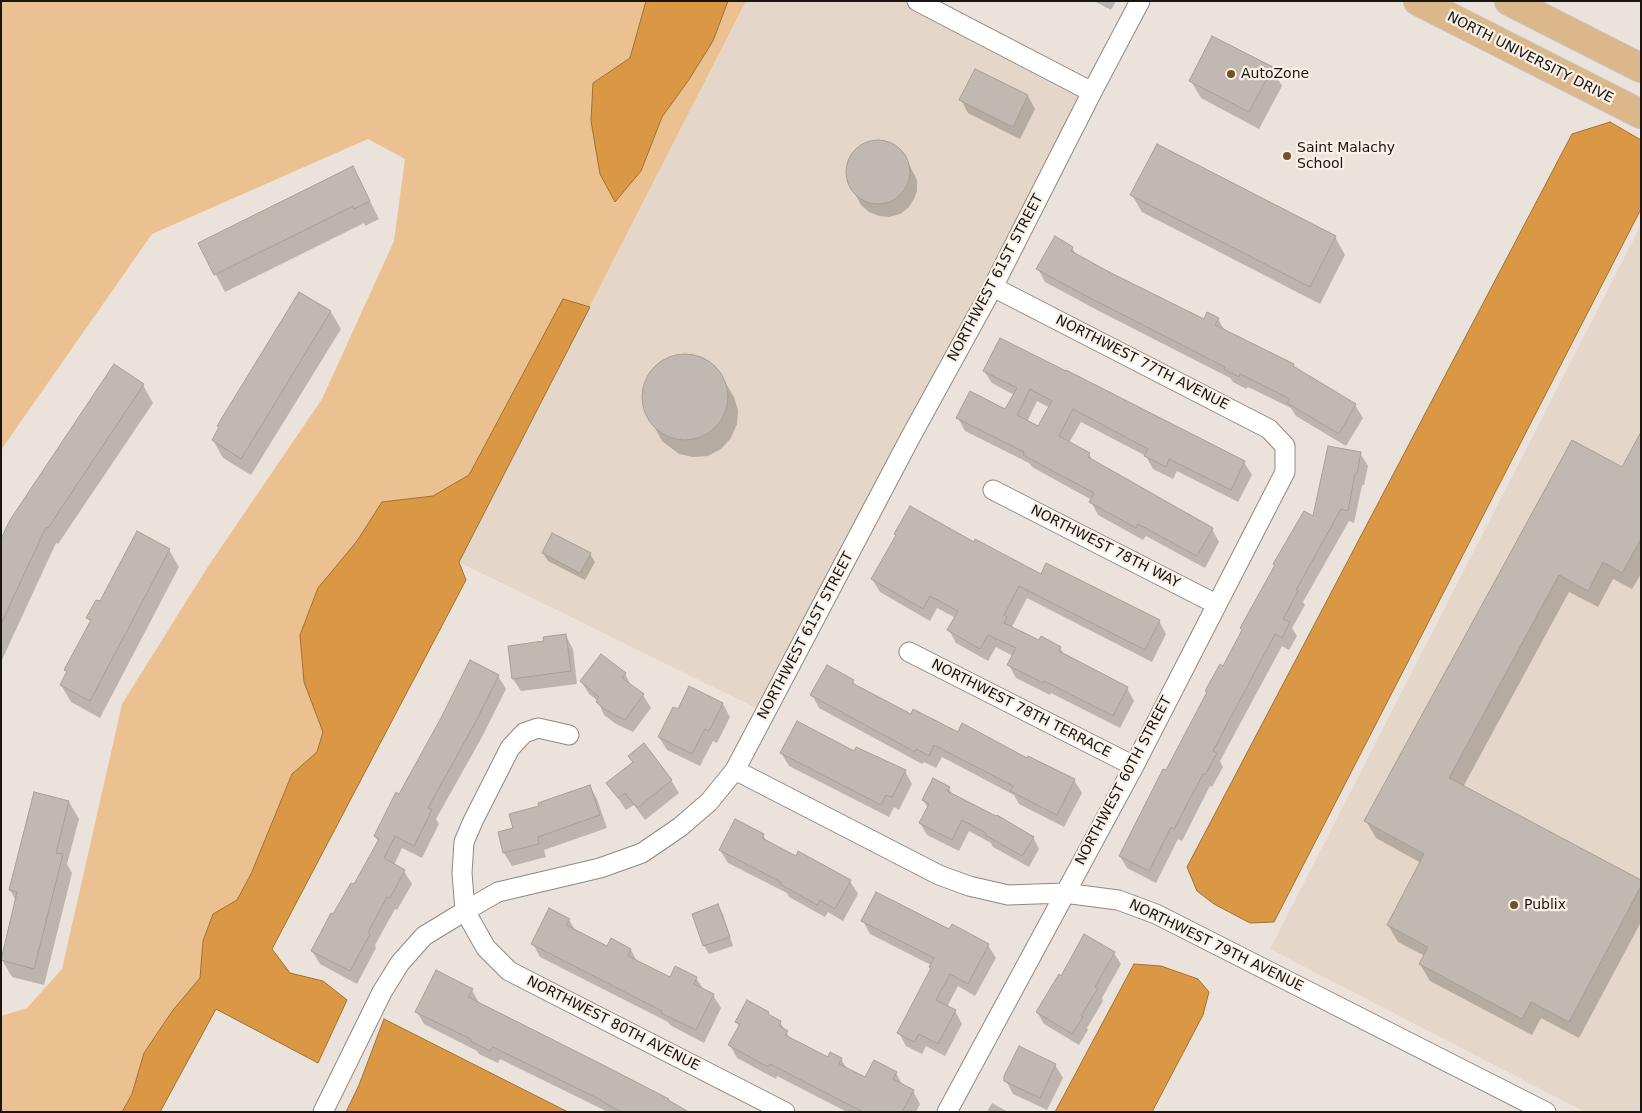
<!DOCTYPE html>
<style>
body{margin:0}
#map{position:relative;width:1642px;height:1113px;overflow:hidden;background:#ebe3db;font-family:"DejaVu Sans",sans-serif}
canvas{display:block}
.frame{position:absolute;inset:0;border:2px solid #181512;pointer-events:none}
</style>
<div id="map">
<canvas width="1642" height="1113"></canvas>
<div class="frame"></div>
</div>
<script>
const ctx = document.querySelector('canvas').getContext('2d');
ctx.lineJoin = 'round';
function fill(path, color) {
  ctx.fillStyle = color;
  ctx.fill(path, 'evenodd');
}
function toPath(rows) {
  const path = new Path2D();
  for (const r of rows) {
    if (r.length === 3) {
      path.moveTo(r[0] + r[2], r[1]);
      path.arc(r[0], r[1], r[2], 0, 2 * Math.PI);
      continue;
    }
    path.moveTo(r[0], r[1]);
    for (let i = 2; i < r.length; i += 2) path.lineTo(r[i], r[i + 1]);
  }
  return path;
}
function trace(path, color, width, dash) {
  ctx.strokeStyle = color;
  ctx.lineWidth = width;
  ctx.lineCap = dash ? 'butt' : 'round';
  ctx.setLineDash(dash || []);
  ctx.stroke(path);
}
function label(font, color, halo, rows, align = 'center') {
  ctx.font = font + ' "DejaVu Sans",sans-serif';
  ctx.lineWidth = 4.5;
  ctx.setLineDash([]);
  ctx.textBaseline = 'middle';
  ctx.strokeStyle = halo;
  ctx.fillStyle = color;
  for (const [text, x, y, turn = 0] of rows) {
    ctx.save();
    ctx.translate(x, y);
    ctx.rotate((+turn || 0) * Math.PI / 180);
    ctx.textAlign = isNaN(turn) ? turn : align;
    if (halo) ctx.strokeText(text, 0, 0);
    ctx.fillText(text, 0, 0);
    ctx.restore();
  }
}
fill(toPath([
 [746,1,917,1,1092,92,766,713,459,562],
 [1641,225,1641,1112,1585,1112,1270,949]
]), '#e4d6c8');
fill(toPath([
 [1,1,746,1,459,562,466,580,272,949,216,1009,160,1112,1,1112,1,1016,27,1008,62,969,122,704,207,568,322,399,394,241,405,159,368,139,152,234,1,450]
]), '#ecc191');
const water = toPath([
 [646,1,728,1,713,41,688,81,662,117,641,171,615,202,600,174,591,121,593,83,630,58,646,1],
 [1610,122,1641,140,1641,209,1274,922,1250,923,1214,904,1197,891,1187,867,1572,134,1610,122],
 [563,299,590,307,459,562,466,580,272,949,290,973,323,981,347,1000,318,1063,216,1009,160,1112,122,1112,132,1094,144,1053,173,1010,200,978,203,941,213,914,237,900,251,874,292,774,317,752,323,732,304,682,300,635,318,588,357,541,382,502,433,496,469,475,563,299],
 [1134,964,1161,966,1198,979,1209,992,1203,1015,1152,1112,1055,1112,1134,964],
 [384,1019,568,1112,346,1112,359,1085,384,1019]
]);
fill(water, '#db9844');
trace(water, '#a07135', 1);
fill(toPath([
 [1094,1,1116,1,1111,10],
 [1272,68,1282,86,1259,129,1201,98,1191,81],
 [975,70,1028,96,1035,109,1020,139,968,113,961,100],
 [878,141,889,143,898,148,905,156,917,180,917,191,914,199,908,208,900,214,889,217,879,216,869,212,861,205,849,182,847,172,849,161,855,152,863,145],
 [1157,145,1335,237,1345,255,1320,304,1142,212,1132,195],
 [362,185,379,219,365,226,364,223,225,292,200,244],
 [1072,248,1077,256,1204,321,1218,319,1225,331,1293,365,1296,370,1355,405,1363,418,1346,446,1296,416,1291,408,1248,387,1246,389,1233,382,1230,378,1099,311,1045,282,1038,269],
 [300,293,331,312,341,329,251,475,223,458,213,440],
 [689,354,704,358,716,367,734,397,738,410,737,424,731,438,721,449,708,456,693,457,679,454,662,441,645,410,643,395,646,380,651,372,661,362,675,356],
 [984,371,1244,462,1252,475,1238,502,1177,471,1173,479,1153,469,1146,456,1081,422,1069,443,1089,454,1093,461,1212,529,1219,542,1205,568,1146,536,1143,540,1098,515,1091,502,1092,500,1032,467,1029,463,965,431,958,418,1006,411,1014,395,992,383],
 [1037,401,1050,408,1039,427,1027,422],
 [143,385,153,403,58,544,56,543,1,662,1,542],
 [1641,435,1641,574,1632,589,1613,579,1598,607,1569,592,1463,787,1641,882,1641,922,1579,1038,1541,1018,1532,1035,1430,981,1420,964,1425,956,1398,942,1388,925,1421,863,1376,838,1366,821,1622,469],
 [1360,453,1368,466,1364,485,1362,485,1354,523,1349,521,1303,602,1305,605,1292,628,1297,636,1289,650,1282,646,1220,761,1223,767,1212,787,1210,786,1182,841,1178,839,1156,883,1127,868,1120,856,1208,694,1206,691,1223,667,1314,518],
 [974,543,1042,576,1159,621,1166,634,1152,662,1027,598,1012,627,1039,641,1060,648,1065,656,1127,688,1134,701,1120,728,1051,693,1050,695,1016,678,1009,665,1013,656,996,647,988,661,956,643,949,630,956,618,937,608,930,621,880,592,872,579],
 [169,550,179,567,100,718,71,702,61,685,68,673,66,670,91,623,88,618,100,603],
 [543,553,590,554,595,562,585,580,548,561],
 [566,636,573,649,577,684,521,691,513,679,545,642],
 [625,674,632,687,643,695,651,708,633,732,616,724,604,715,598,701,589,694,581,681],
 [498,676,506,689,482,737,436,819,439,824,422,858,402,848,394,865,404,871,412,884,397,910,395,909,375,945,376,948,357,984,320,964,312,951,354,886,379,843,375,836,399,795],
 [853,681,856,687,912,716,1028,760,1074,780,1082,793,1064,827,1019,804,1014,795,942,757,936,768,924,762,922,764,819,708,812,695],
 [690,688,723,704,730,717,717,743,713,741,700,766,667,750,659,737,678,711],
 [781,753,905,771,912,784,899,810,894,807,889,817,789,766],
 [671,780,679,793,645,820,634,805,626,810,608,783],
 [590,787,597,799,607,828,544,850,546,857,512,866,504,853,499,833,514,829],
 [949,788,953,796,1033,837,1039,849,1029,867,993,847,991,843,969,831,959,851,927,835,920,823,928,808,923,800],
 [69,802,79,819,67,864,72,873,44,985,12,977,2,960,16,901,10,890],
 [763,835,767,842,796,857,850,881,858,894,843,921,828,912,825,917,789,897,787,893,728,863,720,850],
 [718,906,723,914,733,946,709,954,704,946,693,915],
 [569,920,576,931,607,947,631,950,638,963,670,979,696,978,704,990,713,995,721,1008,704,1043,670,1025,668,1022,540,957,533,944],
 [863,921,950,931,988,945,996,958,975,996,958,986,947,1007,955,1011,962,1024,945,1056,926,1046,922,1054,906,1046,899,1033,932,969,931,965,870,934],
 [1114,953,1121,964,1102,998,1103,1001,1087,1028,1088,1030,1079,1045,1044,1024,1037,1012,1062,977],
 [472,990,479,1003,686,1112,608,1112,500,1059,498,1063,479,1054,477,1051,424,1024,417,1012],
 [768,1013,771,1017,780,1022,791,1040,828,1059,831,1054,841,1059,847,1069,865,1078,896,1073,903,1086,913,1091,920,1104,916,1112,847,1112,777,1076,776,1079,737,1058,730,1045,739,1027,736,1021],
 [1055,1065,1063,1078,1047,1110,1013,1094,1006,1081],
 [992,1103,1008,1112,987,1112]
]), '#0003');
const building = toPath([
 [1212,36,1273,67,1249,112,1189,81,1212,36],
 [975,69,1028,95,1013,127,959,100,975,69],
 [878,172,32],
 [1157,144,1336,236,1310,287,1130,195,1157,144],
 [353,166,370,201,354,209,353,206,214,275,198,243,353,166],
 [1055,236,1073,247,1071,251,1111,273,1204,319,1207,312,1219,318,1215,325,1294,364,1293,366,1356,404,1339,434,1287,403,1290,399,1240,374,1239,377,1224,369,1225,367,1090,298,1036,269,1055,236],
 [299,292,331,311,241,459,212,440,219,427,217,426,299,292],
 [1000,338,1066,371,1066,370,1245,461,1231,490,1169,459,1166,467,1144,456,1148,449,1073,409,1059,436,1090,453,1088,457,1213,528,1197,556,1138,524,1136,528,1089,502,1094,493,1023,455,1024,452,956,418,970,391,1005,409,1017,388,983,371,1000,338],
 [1030,389,1052,401,1038,426,1017,415,1030,389],
 [685,397,43],
 [114,364,144,384,48,528,46,527,1,624,1,539,10,520,114,364],
 [1641,432,1641,539,1622,573,1603,562,1588,591,1559,575,1449,778,1641,880,1641,886,1569,1022,1531,1002,1522,1019,1419,964,1428,947,1387,925,1424,854,1364,821,1572,440,1622,467,1641,432],
 [1328,446,1361,452,1357,473,1355,473,1348,511,1341,509,1296,590,1298,591,1283,619,1290,622,1282,638,1275,634,1213,751,1217,753,1205,775,1203,774,1174,829,1171,827,1149,871,1119,856,1163,769,1166,770,1207,692,1205,691,1220,664,1223,666,1242,630,1240,628,1275,565,1273,564,1304,511,1313,516,1328,446],
 [910,506,974,542,975,539,1041,574,1046,563,1160,620,1145,650,1019,586,1004,615,1007,617,1004,623,1039,640,1041,636,1061,647,1059,651,1128,687,1113,716,1044,681,1043,683,1007,665,1016,648,988,635,980,649,947,630,958,611,930,596,923,609,871,579,896,535,894,534,910,506],
 [137,531,170,549,90,701,60,685,67,671,64,670,91,620,86,618,96,600,100,601,137,531],
 [552,533,591,553,580,573,542,553,552,533],
 [566,634,571,671,512,679,508,646,544,641,543,637,566,634],
 [601,654,626,673,622,678,644,694,625,720,607,711,596,702,599,697,580,681,601,654],
 [470,660,499,675,475,723,428,808,432,810,414,846,395,836,384,858,405,870,390,898,387,897,368,932,370,934,350,971,311,951,331,913,333,914,351,883,354,884,379,839,374,836,396,792,399,794,441,718,470,660],
 [827,665,854,680,852,683,911,714,913,709,958,732,962,723,1027,758,1028,756,1075,779,1057,815,1010,791,1013,786,934,745,929,756,916,749,915,752,810,695,827,665],
 [689,686,723,703,709,731,705,729,692,754,658,737,673,707,678,709,689,686],
 [797,721,854,751,856,747,906,770,892,797,886,795,881,805,780,753,797,721],
 [644,743,672,780,637,808,625,793,618,798,606,783,633,762,628,756,644,743],
 [933,778,950,787,947,791,996,816,997,815,1034,837,1022,856,985,835,986,833,962,820,952,840,919,823,929,804,922,800,933,778],
 [590,785,600,815,538,837,539,844,503,853,498,832,513,828,509,814,539,806,538,803,590,785],
 [34,792,69,801,56,853,63,854,34,969,1,960,17,892,9,890,34,792],
 [735,819,764,834,762,838,796,856,798,851,851,880,835,909,820,900,817,905,780,884,781,882,719,850,735,819],
 [876,892,949,929,952,924,989,944,968,984,950,974,936,1000,956,1010,938,1044,919,1034,914,1042,897,1033,931,968,929,967,934,958,861,921,876,892],
 [718,904,730,937,703,946,692,914,718,904],
 [549,908,570,919,566,925,607,946,611,938,631,949,628,956,670,977,675,966,697,977,694,984,714,994,696,1030,661,1013,662,1011,531,944,549,908],
 [1084,934,1115,952,1095,987,1098,988,1081,1016,1083,1017,1072,1034,1036,1012,1059,974,1061,976,1084,934],
 [436,970,473,989,468,997,605,1066,669,1099,668,1100,689,1112,622,1112,601,1101,601,1100,493,1047,490,1051,470,1041,471,1039,415,1012,436,970],
 [747,1000,769,1012,768,1014,781,1021,779,1026,788,1031,785,1035,828,1057,830,1052,842,1058,839,1064,865,1077,874,1060,897,1072,893,1079,914,1090,902,1112,863,1112,770,1064,768,1067,728,1045,740,1024,735,1022,747,1000],
 [1019,1046,1056,1064,1040,1098,1004,1081,1004,1076,1019,1046]
]);
fill(building, '#c1b9b1');
trace(building, '#a69f97', 1);
const minor = toPath([
 [917,1,1092,92],
 [993,490,1216,604],
 [909,652,1134,766],
 [569,735,538,728,524,733,510,748,473,821,464,842,462,873,465,911,486,948,509,971,785,1112],
 [735,770,939,875,969,886,1008,895,1064,893,1118,900,1156,914,1546,1112],
 [323,1112,382,992,400,963,424,936,465,911,498,892,600,868,642,853,680,827,709,802,735,770,910,438,993,287,1092,92,1140,1],
 [947,1112,1134,766,1285,472,1285,446,1269,429,993,287]
]);
const primary = toPath([
 [1418,1,1641,114],
 [1509,1,1641,68]
]);
trace(minor, '#908981', 21);
trace(primary, '#c3c2c1', 30);
trace(minor, '#fff', 19);
trace(primary, '#dcb78a', 28);
for (const [x, y, r, color] of [
 [1231,74,5,"#725028"],
 [1287,156,5,"#725028"],
 [1514,905,5,"#725028"]
]) {
  const dot = new Path2D();
  dot.arc(x, y, r, 0, 2 * Math.PI);
  ctx.fillStyle = color;
  ctx.fill(dot);
  trace(dot, '#f9f1e8', 2);
}
label('14px', '#181512', '#f9f1e8', [
 ["NORTH UNIVERSITY DRIVE",1530,58,27],
 ["NORTHWEST 61ST STREET",996,278,-62],
 ["NORTHWEST 77TH AVENUE",1142,363,27],
 ["NORTHWEST 78TH WAY",1105,547,27],
 ["NORTHWEST 61ST STREET",806,636,-62],
 ["NORTHWEST 78TH TERRACE",1021,709,27],
 ["NORTHWEST 60TH STREET",1124,781,-62],
 ["NORTHWEST 79TH AVENUE",1216,946,26],
 ["NORTHWEST 80TH AVENUE",613,1024,27]
]);
label('14px', '#181512', '#f9f1e8', [
 ["AutoZone",1241,74],
 ["Saint Malachy",1297,148],
 ["School",1297,164],
 ["Publix",1524,905]
], 'left');
</script>
